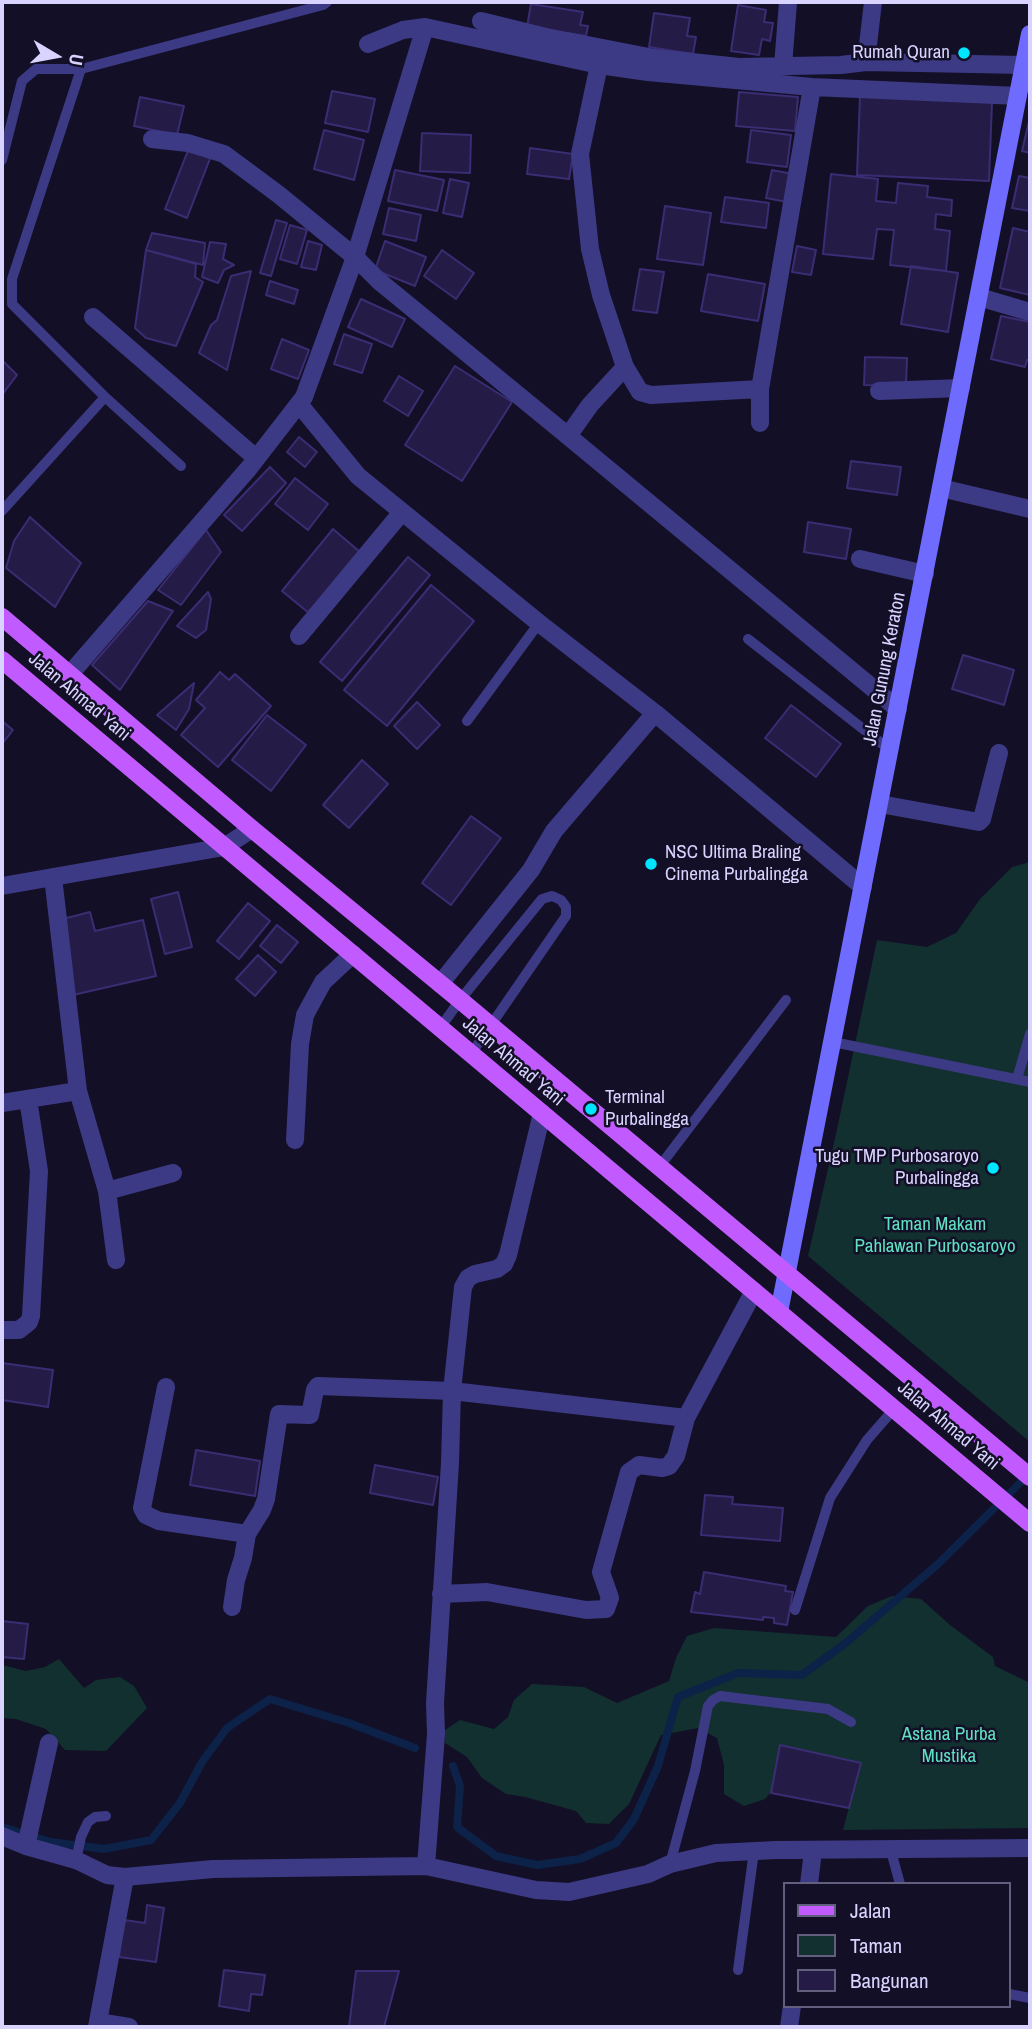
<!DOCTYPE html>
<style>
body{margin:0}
#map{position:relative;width:1032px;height:2029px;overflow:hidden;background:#130f26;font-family:"Archivo Narrow",sans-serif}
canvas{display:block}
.frame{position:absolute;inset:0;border:4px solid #d9d4ff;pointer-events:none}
.legend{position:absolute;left:783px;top:1882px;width:228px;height:126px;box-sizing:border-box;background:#130f26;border:2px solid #625e7d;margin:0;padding:9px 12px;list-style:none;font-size:21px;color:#d9d4ff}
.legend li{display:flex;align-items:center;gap:14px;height:35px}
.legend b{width:35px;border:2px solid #625e7d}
.north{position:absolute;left:21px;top:21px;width:70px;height:70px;-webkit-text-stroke:5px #130f26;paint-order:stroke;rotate:100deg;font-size:19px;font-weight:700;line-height:28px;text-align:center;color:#d9d4ff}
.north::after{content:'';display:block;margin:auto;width:24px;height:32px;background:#d9d4ff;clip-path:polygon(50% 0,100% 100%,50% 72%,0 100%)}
</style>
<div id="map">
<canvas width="1032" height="2029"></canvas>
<div class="frame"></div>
<ul class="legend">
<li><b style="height:9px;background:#c25bff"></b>Jalan</li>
<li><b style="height:19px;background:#12302f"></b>Taman</li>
<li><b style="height:19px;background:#241b47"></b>Bangunan</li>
</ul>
<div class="north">U</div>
</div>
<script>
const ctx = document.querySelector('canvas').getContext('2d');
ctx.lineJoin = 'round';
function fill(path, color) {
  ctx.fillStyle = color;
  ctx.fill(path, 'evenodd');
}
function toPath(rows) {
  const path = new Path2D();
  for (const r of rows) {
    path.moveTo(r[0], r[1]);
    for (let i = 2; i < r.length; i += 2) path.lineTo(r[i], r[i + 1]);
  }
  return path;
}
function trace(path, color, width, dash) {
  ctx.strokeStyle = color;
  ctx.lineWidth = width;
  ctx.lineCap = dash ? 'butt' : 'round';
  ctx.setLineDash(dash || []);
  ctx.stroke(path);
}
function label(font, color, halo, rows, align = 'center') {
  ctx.font = font + ' "Archivo Narrow",sans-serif';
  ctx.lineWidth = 5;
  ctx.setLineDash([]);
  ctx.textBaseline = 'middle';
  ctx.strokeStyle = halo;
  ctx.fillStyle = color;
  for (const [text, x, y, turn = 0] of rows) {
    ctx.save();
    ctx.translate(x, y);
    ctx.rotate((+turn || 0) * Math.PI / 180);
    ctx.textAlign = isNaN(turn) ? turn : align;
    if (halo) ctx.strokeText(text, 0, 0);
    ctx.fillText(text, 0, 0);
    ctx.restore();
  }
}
fill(toPath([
 [1030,862,1030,1442,808,1256,836,1134,877,940,927,947,956,933,980,899,1012,867],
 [892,1596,921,1599,950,1625,993,1657,995,1666,1030,1683,1030,1828,843,1830,860,1765,792,1769,765,1799,744,1806,724,1794,724,1765,717,1738,698,1728,661,1735,629,1804,609,1824,586,1823,576,1811,525,1797,506,1794,482,1778,467,1757,445,1743,445,1730,460,1720,494,1729,508,1717,514,1700,532,1684,584,1687,617,1703,669,1681,676,1658,687,1636,714,1628,836,1637,868,1606],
 [59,1659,84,1688,96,1680,120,1677,134,1686,147,1708,106,1751,65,1750,46,1729,16,1719,2,1718,2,1665,26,1671,45,1667]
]), '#12302f');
trace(toPath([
 [453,1766,460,1786,457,1827,496,1856,537,1865,580,1859,616,1843,634,1819,658,1766,678,1697,738,1673,802,1675,847,1642,938,1564,1028,1475],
 [2,1827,51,1842,104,1849,151,1840,180,1803,202,1762,227,1728,270,1699,349,1723,415,1748]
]), '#0c2248', 8);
const building = toPath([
 [531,4,583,12,580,25,588,26,586,36,527,27,531,4],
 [738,5,766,10,764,22,773,23,770,41,762,39,759,55,731,51,738,5],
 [654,13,690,18,687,36,696,37,693,54,649,47,654,13],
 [332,91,375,99,368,132,325,123,332,91],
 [739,92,798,97,795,131,736,126,739,92],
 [860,96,992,102,989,181,857,175,860,96],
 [140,97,184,106,177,135,134,126,140,97],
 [1029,121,1030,121,1030,153,1022,151,1029,121],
 [324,130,364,140,354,180,314,169,324,130],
 [751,130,791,135,787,167,747,162,751,130],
 [422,133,471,135,470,173,420,171,422,133],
 [189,148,211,156,187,218,165,209,189,148],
 [530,148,573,154,569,179,527,174,530,148],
 [395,170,444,180,437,211,388,201,395,170],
 [772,170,793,174,787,202,766,198,772,170],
 [831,174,878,179,876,201,896,203,898,183,928,186,927,197,952,200,951,216,936,214,935,229,950,231,946,271,890,265,894,230,877,229,873,259,823,254,831,174],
 [1019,176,1030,178,1030,211,1012,208,1019,176],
 [450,179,469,183,462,217,443,213,450,179],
 [725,197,769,203,766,228,721,222,725,197],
 [665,206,711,213,703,265,657,259,665,206],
 [389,208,421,215,416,241,383,234,389,208],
 [276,220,287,223,271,276,260,273,276,220],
 [290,225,307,230,297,264,280,259,290,225],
 [1013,228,1030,232,1030,295,1000,288,1013,228],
 [152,233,205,243,203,265,146,250,152,233],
 [308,241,322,245,316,270,301,267,308,241],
 [385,241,426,257,415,286,375,270,385,241],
 [210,242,226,244,223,259,234,265,224,270,218,283,202,277,210,242],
 [797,246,816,250,811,275,792,272,797,246],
 [146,250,196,264,195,277,203,282,176,346,146,338,135,328,146,250],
 [442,250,474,273,456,299,424,276,442,250],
 [911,266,958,273,948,332,901,324,911,266],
 [640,269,664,272,657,313,633,310,640,269],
 [251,271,227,370,199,353,211,325,217,320,231,276,251,271],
 [708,274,765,284,758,321,701,311,708,274],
 [270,281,298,290,294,304,266,295,270,281],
 [361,299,405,319,392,347,348,327,361,299],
 [1001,316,1030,322,1030,360,1027,360,1025,367,991,359,1001,316],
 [344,334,372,344,362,373,334,364,344,334],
 [282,339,309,350,298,379,271,369,282,339],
 [865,357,907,358,906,386,864,385,865,357],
 [2,360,17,375,2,395,2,360],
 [455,366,512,402,462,481,405,445,455,366],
 [399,376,423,391,408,416,384,401,399,376],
 [299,437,317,452,305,467,287,452,299,437],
 [851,461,901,467,897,495,847,488,851,461],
 [270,467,286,483,242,531,224,515,270,467],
 [295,478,328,504,308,530,275,504,295,478],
 [30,517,81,563,55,607,6,568,14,541,30,517],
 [808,522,851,529,846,559,804,552,808,522],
 [333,529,360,552,310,614,282,591,333,529],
 [206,530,221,552,181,605,158,590,206,530],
 [408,557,430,575,342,681,320,662,408,557],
 [431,585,474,621,387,726,344,690,431,585],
 [208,592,211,599,206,630,196,638,177,626,208,592],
 [148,601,173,611,120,690,92,665,148,601],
 [963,655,1014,670,1004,705,952,689,963,655],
 [220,672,229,680,235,674,271,706,218,767,181,735,205,708,196,700,220,672],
 [194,683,189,709,176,730,157,715,194,683],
 [417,702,440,725,417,749,394,726,417,702],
 [791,705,841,744,816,777,765,738,791,705],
 [267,715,306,745,271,791,232,760,267,715],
 [2,721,13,730,2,744,2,721],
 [362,760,388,784,349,828,323,805,362,760],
 [471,816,501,838,451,905,422,883,471,816],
 [178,892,192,947,165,954,151,899,178,892],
 [248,903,270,921,239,959,217,941,248,903],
 [90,912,95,931,143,920,156,976,73,995,59,920,90,912],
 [277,925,298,942,281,963,260,946,277,925],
 [258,955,276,972,255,996,236,979,258,955],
 [2,1363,53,1370,48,1407,2,1400,2,1363],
 [196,1450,260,1461,255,1496,190,1485,196,1450],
 [375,1465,438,1477,433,1505,370,1493,375,1465],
 [705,1495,733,1497,732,1504,783,1508,780,1541,701,1535,705,1495],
 [704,1572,786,1586,785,1591,793,1592,787,1625,774,1623,774,1618,763,1617,763,1620,691,1612,695,1592,700,1594,704,1572],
 [2,1621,28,1624,24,1659,2,1657,2,1621],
 [780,1745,861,1763,849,1808,771,1793,780,1745],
 [147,1905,164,1908,156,1962,119,1957,124,1920,145,1923,147,1905],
 [224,1970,265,1975,262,1995,251,1994,249,2011,219,2006,224,1970],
 [356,1971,399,1971,384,2027,349,2027,356,1971]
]);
fill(building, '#241b47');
trace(building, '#3b2d73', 2);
trace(toPath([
 [2,160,22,81,36,69,81,69,323,5,327,2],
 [105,397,181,466],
 [2,511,105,397,12,304,12,279,81,69],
 [748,639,890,750],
 [467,721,539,623],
 [440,1028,460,1000,542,899,552,896,561,900,566,907,566,916,471,1054],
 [833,1042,1030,1082],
 [1017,1079,1030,1034],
 [660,1166,786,1000],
 [795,1610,830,1498,867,1440,894,1409],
 [891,1851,900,1884],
 [76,1860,81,1837,88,1822,95,1817,106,1816],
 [670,1864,695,1771,708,1706,713,1700,720,1696,828,1709,851,1722],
 [738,1970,754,1851],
 [1009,1994,1030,1998]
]), '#3d3a85', 10);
trace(toPath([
 [481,21,546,37,654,58,739,67,841,65,866,62,873,2],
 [368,44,403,30,425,27,599,65,648,72,812,87,1018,96],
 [866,62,1024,65],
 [783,66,788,2],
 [152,139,188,143,224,154,278,194,355,257,425,27],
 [979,297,1030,312],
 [93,317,256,458],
 [625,367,640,392,651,395,760,389],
 [879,391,961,388],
 [299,404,358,476,539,623,655,713,863,887],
 [760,423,760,389,812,87],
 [568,436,898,709],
 [941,488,1030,509],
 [860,559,925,574],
 [299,636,402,512],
 [70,674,249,468,304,397,355,257,379,281,568,436,590,405,625,367,601,295,590,249,580,154,599,65],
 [880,804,979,822,982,819,999,753],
 [53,877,78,1091,107,1191,116,1260],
 [2,886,224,847,252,829],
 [440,984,531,870,554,831,655,713],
 [2,1103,78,1091],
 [295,1140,300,1044,305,1015,323,982,353,954],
 [107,1191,173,1173],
 [2,1330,19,1330,29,1322,31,1316,39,1171,28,1099],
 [166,1387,142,1508,146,1515,159,1521,247,1534,262,1510,266,1499,279,1414,310,1415,315,1390,318,1386,452,1391,686,1418,676,1456,669,1466,662,1468,639,1465,629,1472,601,1572,610,1598,606,1609,586,1610,487,1592,441,1594],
 [686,1418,754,1291],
 [232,1607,236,1580,243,1558,247,1534],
 [2,1836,26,1846,76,1860,107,1875,125,1877,213,1869,426,1866,536,1890,569,1892,648,1874,670,1864,716,1853,776,1850,1030,1848],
 [26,1846,49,1743],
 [426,1866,436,1734,435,1703,450,1463,452,1391,463,1287,468,1278,475,1274,497,1269,504,1264,508,1255,542,1113],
 [809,1884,813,1851],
 [98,2022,129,2027],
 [97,2027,125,1877],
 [789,2027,792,2006]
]), '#3d3a85', 18);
trace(toPath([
 [779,1312,1030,34]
]), '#6f6bff', 18);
trace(toPath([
 [2,617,252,829,460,1000,1030,1477],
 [2,660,1030,1523]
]), '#c25bff', 18);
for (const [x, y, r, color] of [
 [964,53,7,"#00e5ff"],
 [651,864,7,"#00e5ff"],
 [591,1109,7,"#00e5ff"],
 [993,1168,7,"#00e5ff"]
]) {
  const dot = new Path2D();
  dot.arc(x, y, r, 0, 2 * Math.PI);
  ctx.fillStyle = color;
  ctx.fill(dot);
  trace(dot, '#130f26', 2.5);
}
label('19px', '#d9d4ff', '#130f26', [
 ["Rumah Quran",950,53],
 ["NSC Ultima Braling",665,853,"left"],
 ["Cinema Purbalingga",665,875,"left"],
 ["Terminal",605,1098,"left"],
 ["Purbalingga",605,1120,"left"],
 ["Tugu TMP Purbosaroyo",979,1157],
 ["Purbalingga",979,1179]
], 'right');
label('19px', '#d9d4ff', '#130f26', [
 ["Jalan Gunung Keraton",885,669,-79],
 ["Jalan Ahmad Yani",79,697,40],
 ["Jalan Ahmad Yani",513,1062,40],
 ["Jalan Ahmad Yani",948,1426,40]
]);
label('19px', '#5fe0c0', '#130f26', [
 ["Taman Makam",935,1225],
 ["Pahlawan Purbosaroyo",935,1247],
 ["Astana Purba",949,1735],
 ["Mustika",949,1757]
]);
</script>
